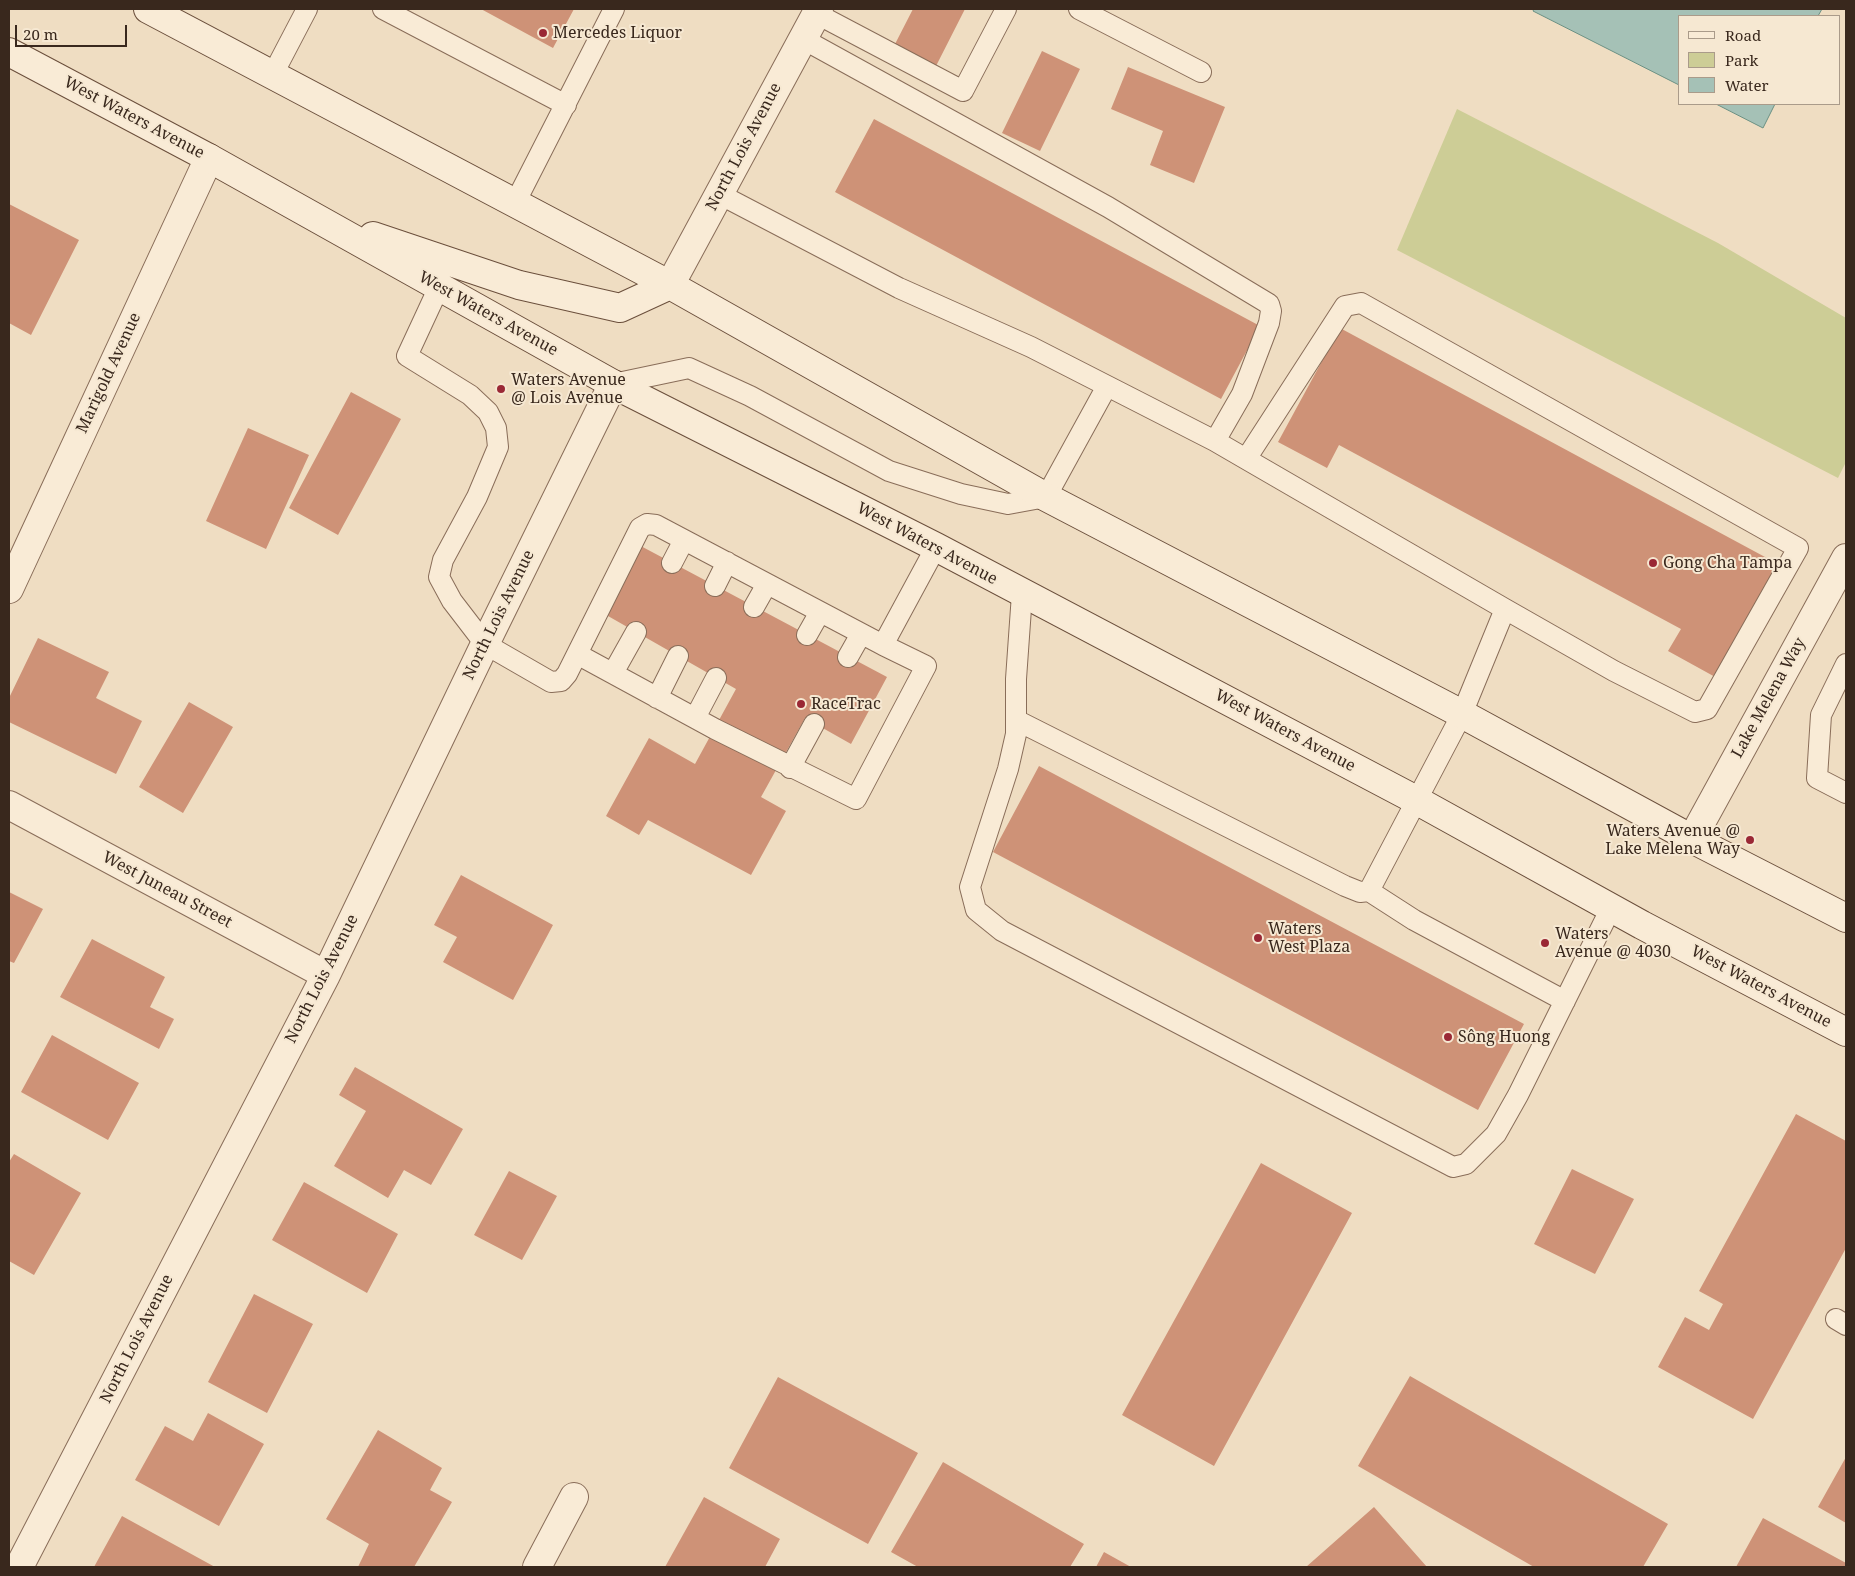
<!DOCTYPE html>
<meta charset="utf-8">
<style>
body{margin:0}
#map{position:relative;width:1855px;height:1576px;overflow:hidden;background:#efddc2;font-family:"Noto Serif",serif}
canvas{display:block}
.frame{position:absolute;inset:0;border:10px solid #39281d;pointer-events:none}
.legend{position:absolute;left:1678px;top:15px;width:162px;height:90px;box-sizing:border-box;background:#f6e8d2;border:1px solid #aa9b8a;margin:0;padding:6px 9px;list-style:none;font-size:15px;color:#39281d}
.legend li{display:flex;align-items:center;gap:10px;height:25px}
.legend b{width:25px;border:1px solid #aa9b8a}
.scale{position:absolute;left:15px;top:25px;width:112px;height:22px;box-sizing:border-box;border:2px solid #39281d;border-top:0;padding-left:6px;font-size:15px;line-height:18px;white-space:nowrap;color:#39281d;-webkit-text-stroke:4px #f6e8d2;paint-order:stroke}
</style>
<div id="map">
<canvas width="1855" height="1576"></canvas>
<div class="frame"></div>
<ul class="legend">
<li><b style="height:6px;background:#f9ebd6"></b>Road</li>
<li><b style="height:14px;background:#cdcd96"></b>Park</li>
<li><b style="height:14px;background:#a5c1b6"></b>Water</li>
</ul>
<div class="scale">20 m</div>
</div>
<script>
const ctx = document.querySelector('canvas').getContext('2d');
ctx.lineJoin = 'round';
function fill(path, color) {
  ctx.fillStyle = color;
  ctx.fill(path, 'evenodd');
}
function toPath(rows) {
  const path = new Path2D();
  for (const r of rows) {
    path.moveTo(r[0], r[1]);
    for (let i = 2; i < r.length; i += 2) path.lineTo(r[i], r[i + 1]);
  }
  return path;
}
function trace(path, color, width, dash) {
  ctx.strokeStyle = color;
  ctx.lineWidth = width;
  ctx.lineCap = dash ? 'butt' : 'round';
  ctx.setLineDash(dash || []);
  ctx.stroke(path);
}
function label(font, color, halo, rows, align = 'center') {
  ctx.font = font + ' "Noto Serif",serif';
  ctx.lineWidth = 4;
  ctx.setLineDash([]);
  ctx.textBaseline = 'middle';
  ctx.strokeStyle = halo;
  ctx.fillStyle = color;
  for (const [text, x, y, turn = 0] of rows) {
    ctx.save();
    ctx.translate(x, y);
    ctx.rotate((+turn || 0) * Math.PI / 180);
    ctx.textAlign = isNaN(turn) ? turn : align;
    if (halo) ctx.strokeText(text, 0, 0);
    ctx.fillText(text, 0, 0);
    ctx.restore();
  }
}
fill(toPath([
 [1457,109,1718,243,1846,318,1846,462,1838,478,1397,250]
]), '#cdcd96');
const water = toPath([
 [1534,9,1822,9,1818,16,1679,16,1679,85,1533,11,1534,9],
 [1716,104,1775,104,1763,128,1716,104]
]);
fill(water, '#a5c1b6');
trace(water, '#6b9083', 1);
fill(toPath([
 [481,9,574,9,553,48],
 [913,9,965,9,935,68,894,46],
 [1042,51,1080,69,1040,151,1002,133],
 [1128,67,1225,107,1194,183,1150,165,1163,131,1111,109],
 [874,119,1260,326,1221,399,835,192],
 [9,204,79,240,31,335,9,323],
 [1340,328,1778,564,1717,678,1668,651,1681,629,1339,445,1327,468,1278,442],
 [351,392,401,419,338,535,289,508],
 [248,428,309,455,266,549,206,521],
 [637,544,887,677,851,744,805,718,761,797,786,811,751,875,648,820,639,835,606,816,649,738,695,764,736,689,601,612],
 [38,638,109,672,96,698,142,721,116,774,9,722,9,698],
 [189,702,233,727,183,813,139,787],
 [1039,766,1524,1024,1478,1110,993,852],
 [461,875,553,925,513,1000,443,962,457,937,434,925],
 [9,892,43,909,14,963,9,961],
 [92,939,165,977,150,1007,174,1019,159,1049,60,997],
 [52,1035,139,1083,108,1140,21,1092],
 [355,1067,463,1129,431,1185,404,1170,388,1198,334,1166,366,1111,339,1095],
 [1796,1114,1846,1141,1846,1248,1753,1419,1658,1367,1685,1317,1709,1330,1723,1304,1699,1291],
 [14,1154,81,1193,34,1275,9,1261,9,1162],
 [1261,1163,1352,1213,1214,1466,1122,1415],
 [1572,1169,1634,1199,1595,1274,1534,1244],
 [509,1171,557,1196,522,1260,474,1235],
 [304,1182,398,1234,367,1293,272,1240],
 [254,1294,313,1324,267,1413,208,1382],
 [1410,1376,1668,1524,1643,1567,1534,1567,1358,1466],
 [778,1377,918,1453,868,1544,729,1468],
 [208,1413,264,1444,219,1526,135,1480,165,1426,193,1441],
 [378,1430,442,1468,430,1490,452,1502,414,1567,358,1567,369,1544,326,1519],
 [1846,1457,1846,1523,1818,1507],
 [943,1462,1084,1544,1070,1567,918,1567,891,1552],
 [704,1497,780,1539,765,1567,665,1567],
 [1374,1507,1427,1567,1306,1567],
 [122,1516,215,1567,94,1567],
 [1763,1518,1846,1563,1846,1567,1736,1567],
 [1104,1552,1131,1567,1096,1567]
]), '#ce9277');
const lane = toPath([
 [383,9,566,105],
 [1079,9,1201,72],
 [817,14,963,91,1006,9],
 [273,74,307,9],
 [719,194,899,288,1031,347,1215,441,1242,394,1269,323,1271,311,1269,304,1108,207,803,39],
 [515,203,614,9],
 [439,287,407,356,470,395,488,412,496,428,498,447,477,497,443,560,439,577,452,601,485,644,551,682,561,681,567,674,640,528,647,524,656,525,883,645,936,547],
 [613,384,689,368,750,396,889,471,961,494,1008,504,1046,497,1107,386],
 [1215,441,1246,459,1505,609,1614,671,1695,712,1707,709,1798,548,1361,303,1345,306,1246,459],
 [672,563,684,540],
 [715,586,727,562],
 [1022,594,1016,679,1016,734,1008,769,970,887,976,910,1002,931,1453,1167,1466,1164,1496,1134,1518,1095,1611,908],
 [754,607,767,584],
 [807,635,820,612],
 [577,654,715,729,856,799,926,666,883,645],
 [848,657,861,634],
 [1846,664,1821,715,1817,778,1846,793],
 [613,673,636,632],
 [657,698,678,656],
 [695,718,716,678],
 [1016,720,1345,886,1360,892,1369,891,1414,920,1565,1001],
 [790,768,814,724],
 [1369,891,1462,714,1505,609],
 [1836,1319,1846,1325]
]);
const street = toPath([
 [670,285,819,9],
 [9,589,209,158],
 [9,805,326,975],
 [1692,839,1846,558],
 [19,1567,326,975,485,644,613,384],
 [537,1567,574,1497]
]);
const secondary = toPath([
 [148,9,670,285,1046,497,1462,714,1692,839,1846,918],
 [9,52,209,158,613,384,936,547,1416,800,1642,925,1846,1032],
 [373,236,519,285,620,308,670,285]
]);
trace(lane, '#896d59', 22);
trace(street, '#896d59', 30);
trace(secondary, '#6b4f3c', 30);
trace(lane, '#f9ebd6', 20);
trace(street, '#f9ebd6', 28);
trace(secondary, '#f9ebd6', 28);
for (const [x, y, r, color] of [
 [543,33,5,"#9a2835"],
 [501,389,5,"#9a2835"],
 [1653,563,5,"#9a2835"],
 [801,704,5,"#9a2835"],
 [1750,840,5,"#9a2835"],
 [1258,938,5,"#9a2835"],
 [1545,943,5,"#9a2835"],
 [1448,1037,5,"#9a2835"]
]) {
  const dot = new Path2D();
  dot.arc(x, y, r, 0, 2 * Math.PI);
  ctx.fillStyle = color;
  ctx.fill(dot);
  trace(dot, '#f6e8d2', 2);
}
label('16px', '#39281d', '#f6e8d2', [
 ["Mercedes Liquor",553,33],
 ["Waters Avenue",511,380],
 ["@ Lois Avenue",511,398],
 ["Gong Cha Tampa",1663,563],
 ["RaceTrac",811,704],
 ["Waters Avenue @",1740,831,"right"],
 ["Lake Melena Way",1740,849,"right"],
 ["Waters",1268,929],
 ["West Plaza",1268,947],
 ["Waters",1555,934],
 ["Avenue @ 4030",1555,952],
 ["Sông Huong",1458,1037]
], 'left');
label('16px', '#39281d', '#f6e8d2', [
 ["West Waters Avenue",134,118,28],
 ["North Lois Avenue",744,147,-62],
 ["West Waters Avenue",488,314,29],
 ["Marigold Avenue",109,373,-65],
 ["West Waters Avenue",927,544,28],
 ["North Lois Avenue",499,615,-64],
 ["Lake Melena Way",1769,698,-61],
 ["West Waters Avenue",1285,731,28],
 ["West Juneau Street",167,890,28],
 ["North Lois Avenue",322,979,-63],
 ["West Waters Avenue",1761,987,28],
 ["North Lois Avenue",137,1339,-63]
]);
</script>
